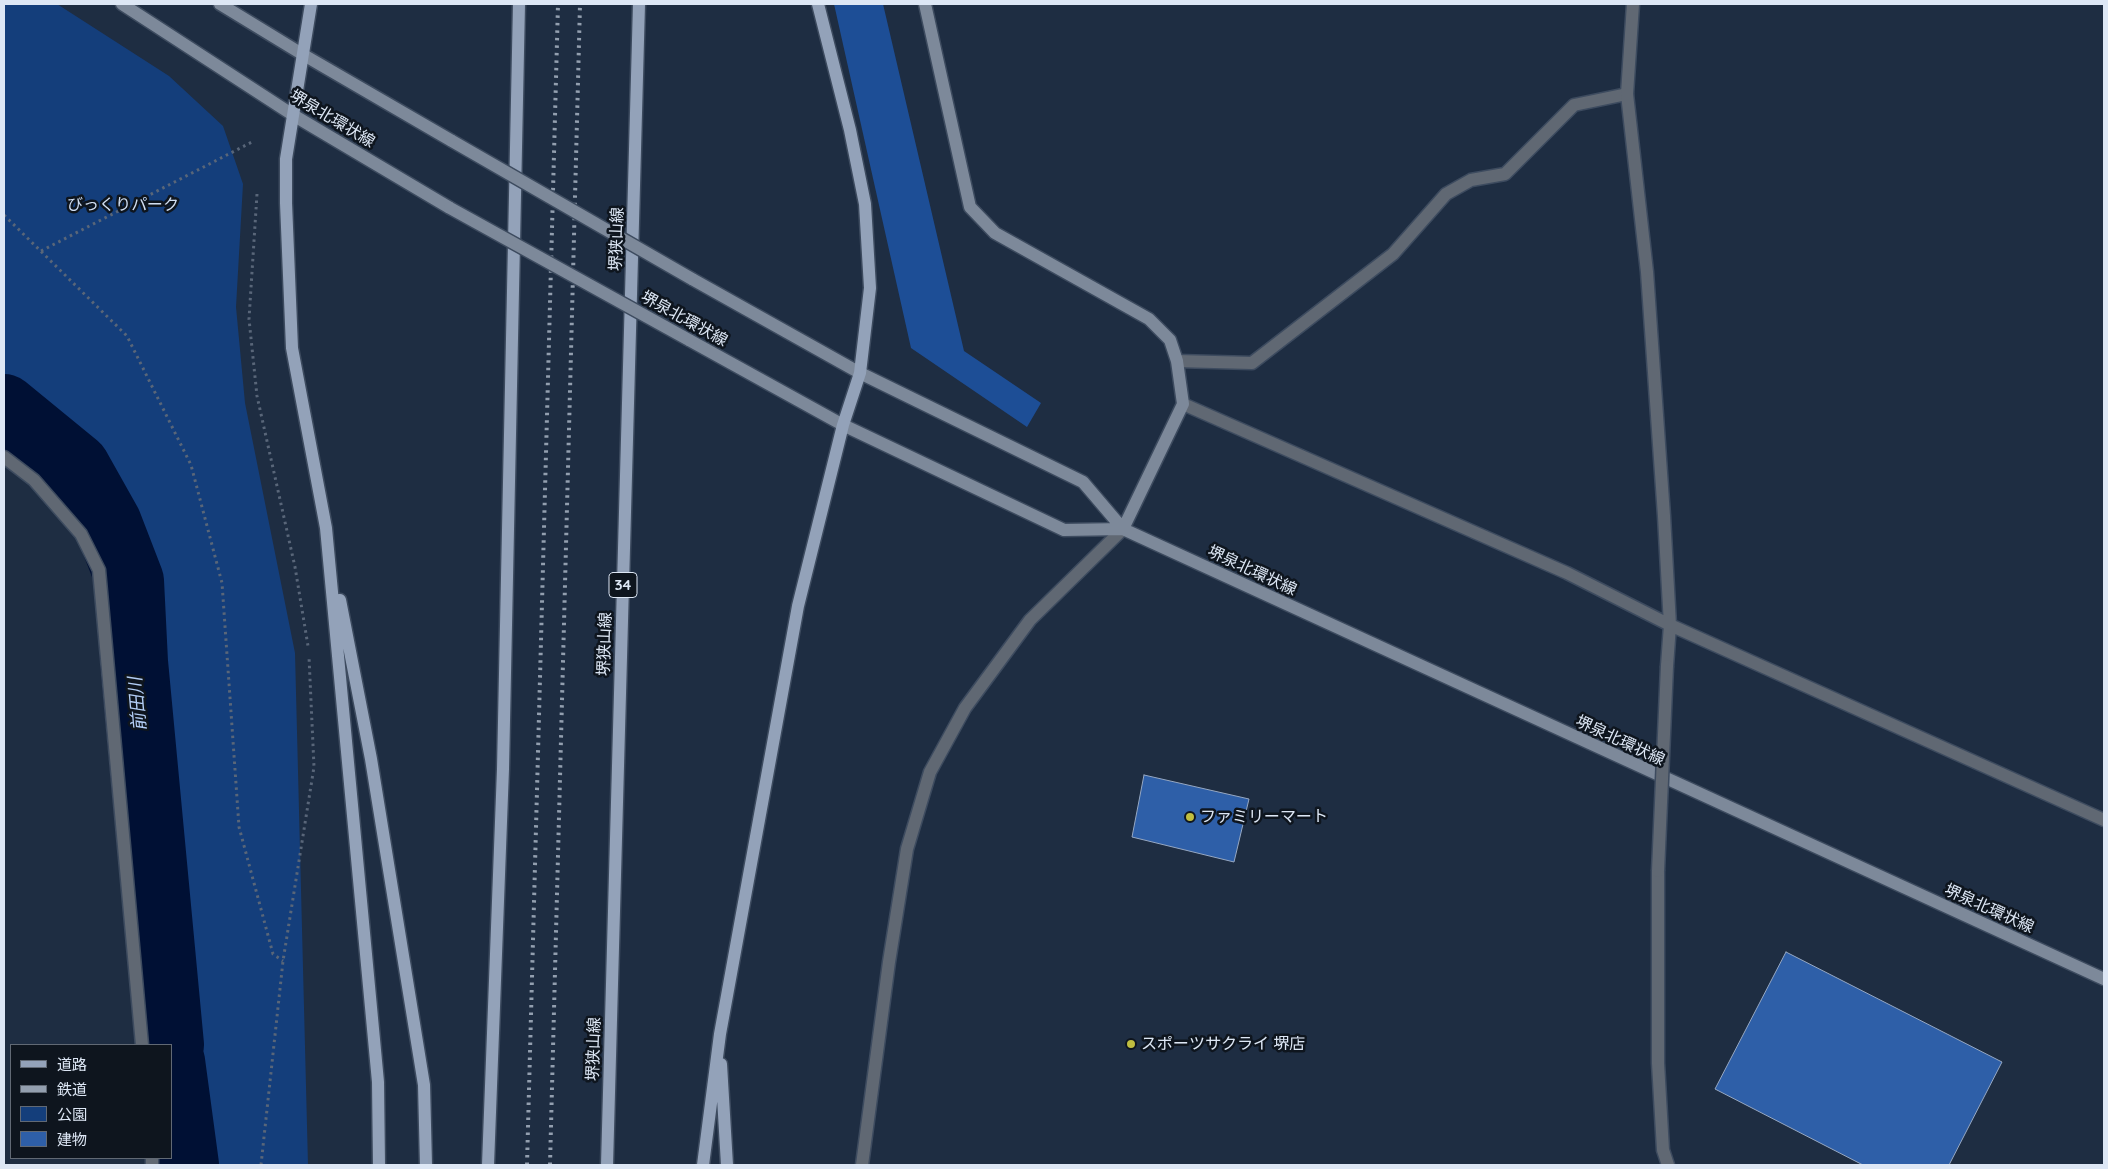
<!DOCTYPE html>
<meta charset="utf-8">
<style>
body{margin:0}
#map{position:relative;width:2108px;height:1169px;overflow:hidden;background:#1e2d42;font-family:Quicksand,"Noto Sans JP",sans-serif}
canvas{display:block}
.frame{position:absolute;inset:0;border:5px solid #dde7f5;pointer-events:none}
.legend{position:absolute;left:10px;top:1044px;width:162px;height:115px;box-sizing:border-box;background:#0e151e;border:1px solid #616974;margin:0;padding:6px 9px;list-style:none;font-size:15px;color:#dde7f5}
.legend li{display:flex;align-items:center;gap:10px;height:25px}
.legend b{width:25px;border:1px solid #616974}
</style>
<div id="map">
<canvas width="2108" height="1169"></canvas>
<div class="frame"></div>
<ul class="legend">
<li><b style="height:6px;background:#93a2b9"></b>道路</li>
<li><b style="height:6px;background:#939faf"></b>鉄道</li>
<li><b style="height:14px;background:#143e7b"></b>公園</li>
<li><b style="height:14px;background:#2e5fa8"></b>建物</li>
</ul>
</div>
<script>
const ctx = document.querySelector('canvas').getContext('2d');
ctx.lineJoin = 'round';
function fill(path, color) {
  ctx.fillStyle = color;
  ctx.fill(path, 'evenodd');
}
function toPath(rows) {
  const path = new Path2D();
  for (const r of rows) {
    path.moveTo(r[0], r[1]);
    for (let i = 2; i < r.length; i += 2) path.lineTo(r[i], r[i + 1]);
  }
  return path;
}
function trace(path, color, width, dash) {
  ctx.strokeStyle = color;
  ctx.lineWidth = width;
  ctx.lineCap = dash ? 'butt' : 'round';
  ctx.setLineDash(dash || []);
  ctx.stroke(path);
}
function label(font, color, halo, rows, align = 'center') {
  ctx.font = font + ' Quicksand,"Noto Sans JP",sans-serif';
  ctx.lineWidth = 5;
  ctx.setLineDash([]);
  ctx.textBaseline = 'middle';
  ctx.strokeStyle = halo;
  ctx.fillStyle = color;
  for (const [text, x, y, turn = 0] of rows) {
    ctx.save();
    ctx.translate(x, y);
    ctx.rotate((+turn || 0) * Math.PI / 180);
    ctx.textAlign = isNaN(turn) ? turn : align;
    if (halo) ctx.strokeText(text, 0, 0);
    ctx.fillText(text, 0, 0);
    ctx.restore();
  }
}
fill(toPath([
 [4,4,57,4,169,76,223,126,243,184,236,307,245,403,295,653,308,1165,208,1165,159,621,149,555,77,441,4,382]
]), '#143e7b');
fill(toPath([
 [834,4,883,4,964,351,1041,403,1027,427,911,348]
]), '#1d4e96');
trace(toPath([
 [4,408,76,467,108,524,130,581,134,662,170,1045],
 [171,1061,185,1165]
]), '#001034', 68);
const building = toPath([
 [1144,775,1249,799,1234,862,1132,837,1144,775],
 [1786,952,2002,1062,1949,1165,1863,1165,1715,1089,1786,952]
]);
fill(building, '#2e5fa8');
trace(building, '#96a8c3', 1);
const lane = toPath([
 [1177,361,1252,363,1393,254,1446,194,1471,180,1505,174,1574,105,1627,94]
]);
const street = toPath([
 [1633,4,1627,94,1647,272,1664,516,1670,625,1667,666],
 [1183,404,1567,573,1670,625,2104,820],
 [4,457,34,480,81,534,99,570,142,1045],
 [1658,871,1658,1063,1663,1150,1668,1165],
 [152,1158,152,1165],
 [862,1165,889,962,907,849,930,772,965,708,1030,620,1123,529]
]);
const secondary = toPath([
 [122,4,293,115,450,208],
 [220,4,302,54,452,141],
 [925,4,970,207,995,233,1149,319,1170,340,1177,361,1183,404,1123,529],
 [692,279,860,373,1083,482,1123,529,2104,979],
 [689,340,843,425,1064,530,1123,529]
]);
const primary = toPath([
 [311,4,286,159,286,203,292,348,326,528,378,1082,379,1165],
 [340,600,371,759,424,1085,426,1165],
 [721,1064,727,1165],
 [488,1165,503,769,519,4],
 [607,1165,639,4],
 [703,1165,720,1034,798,606,843,425,860,373,870,288,865,204,850,130,818,4]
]);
trace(lane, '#3d4b5f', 15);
trace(street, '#3d4b5f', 15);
trace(secondary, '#3d4b5f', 15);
trace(primary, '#3d4b5f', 15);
trace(toPath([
 [257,194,249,319,257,396,295,567,308,646],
 [4,215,127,336,191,465,222,583,239,827,273,954,283,961],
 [41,251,252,142],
 [261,1165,283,961,314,767,309,657]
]), '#596679', 3, [2.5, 4]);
trace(lane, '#606873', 12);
trace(street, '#606873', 12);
trace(secondary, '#7d899a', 12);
trace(primary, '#93a2b9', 12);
trace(toPath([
 [527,1165,558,4],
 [550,1165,580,4]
]), '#939faf', 4, [2.5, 5]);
const streetBridge = toPath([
 [1658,871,1667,666]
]);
const secondaryBridge = toPath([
 [452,141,692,279],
 [450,208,689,340]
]);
trace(streetBridge, '#3d4b5f', 15, []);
trace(secondaryBridge, '#3d4b5f', 15, []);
trace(streetBridge, '#606873', 12);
trace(secondaryBridge, '#7d899a', 12);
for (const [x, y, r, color] of [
 [1190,817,5,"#c0be40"],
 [1131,1044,5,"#c0be40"]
]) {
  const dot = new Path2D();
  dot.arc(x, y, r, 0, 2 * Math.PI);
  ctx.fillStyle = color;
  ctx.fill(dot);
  trace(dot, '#0e151e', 2);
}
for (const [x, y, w] of [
 [623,585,28]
]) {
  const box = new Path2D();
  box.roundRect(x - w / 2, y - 12.5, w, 25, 4);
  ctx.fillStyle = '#0e151e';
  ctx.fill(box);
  trace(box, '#dde7f5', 1);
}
label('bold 15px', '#dde7f5', null, [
 ["34",623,585]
]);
label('16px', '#dde7f5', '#0e151e', [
 ["堺泉北環状線",332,119,31],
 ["堺狭山線",617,239,-88],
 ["堺泉北環状線",684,319,29],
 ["堺泉北環状線",1252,571,25],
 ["堺狭山線",605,644,-88],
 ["堺泉北環状線",1620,741,25],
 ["堺泉北環状線",1989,909,24],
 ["堺狭山線",594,1049,-88]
]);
label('16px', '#d1dff3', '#0e151e', [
 ["びっくりパーク",123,205]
]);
label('16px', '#dde7f5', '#0e151e', [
 ["ファミリーマート",1200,817],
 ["スポーツサクライ 堺店",1141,1044]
], 'left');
label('italic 18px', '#b2cdf5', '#0e151e', [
 ["前田川",138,704,-95]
]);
</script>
